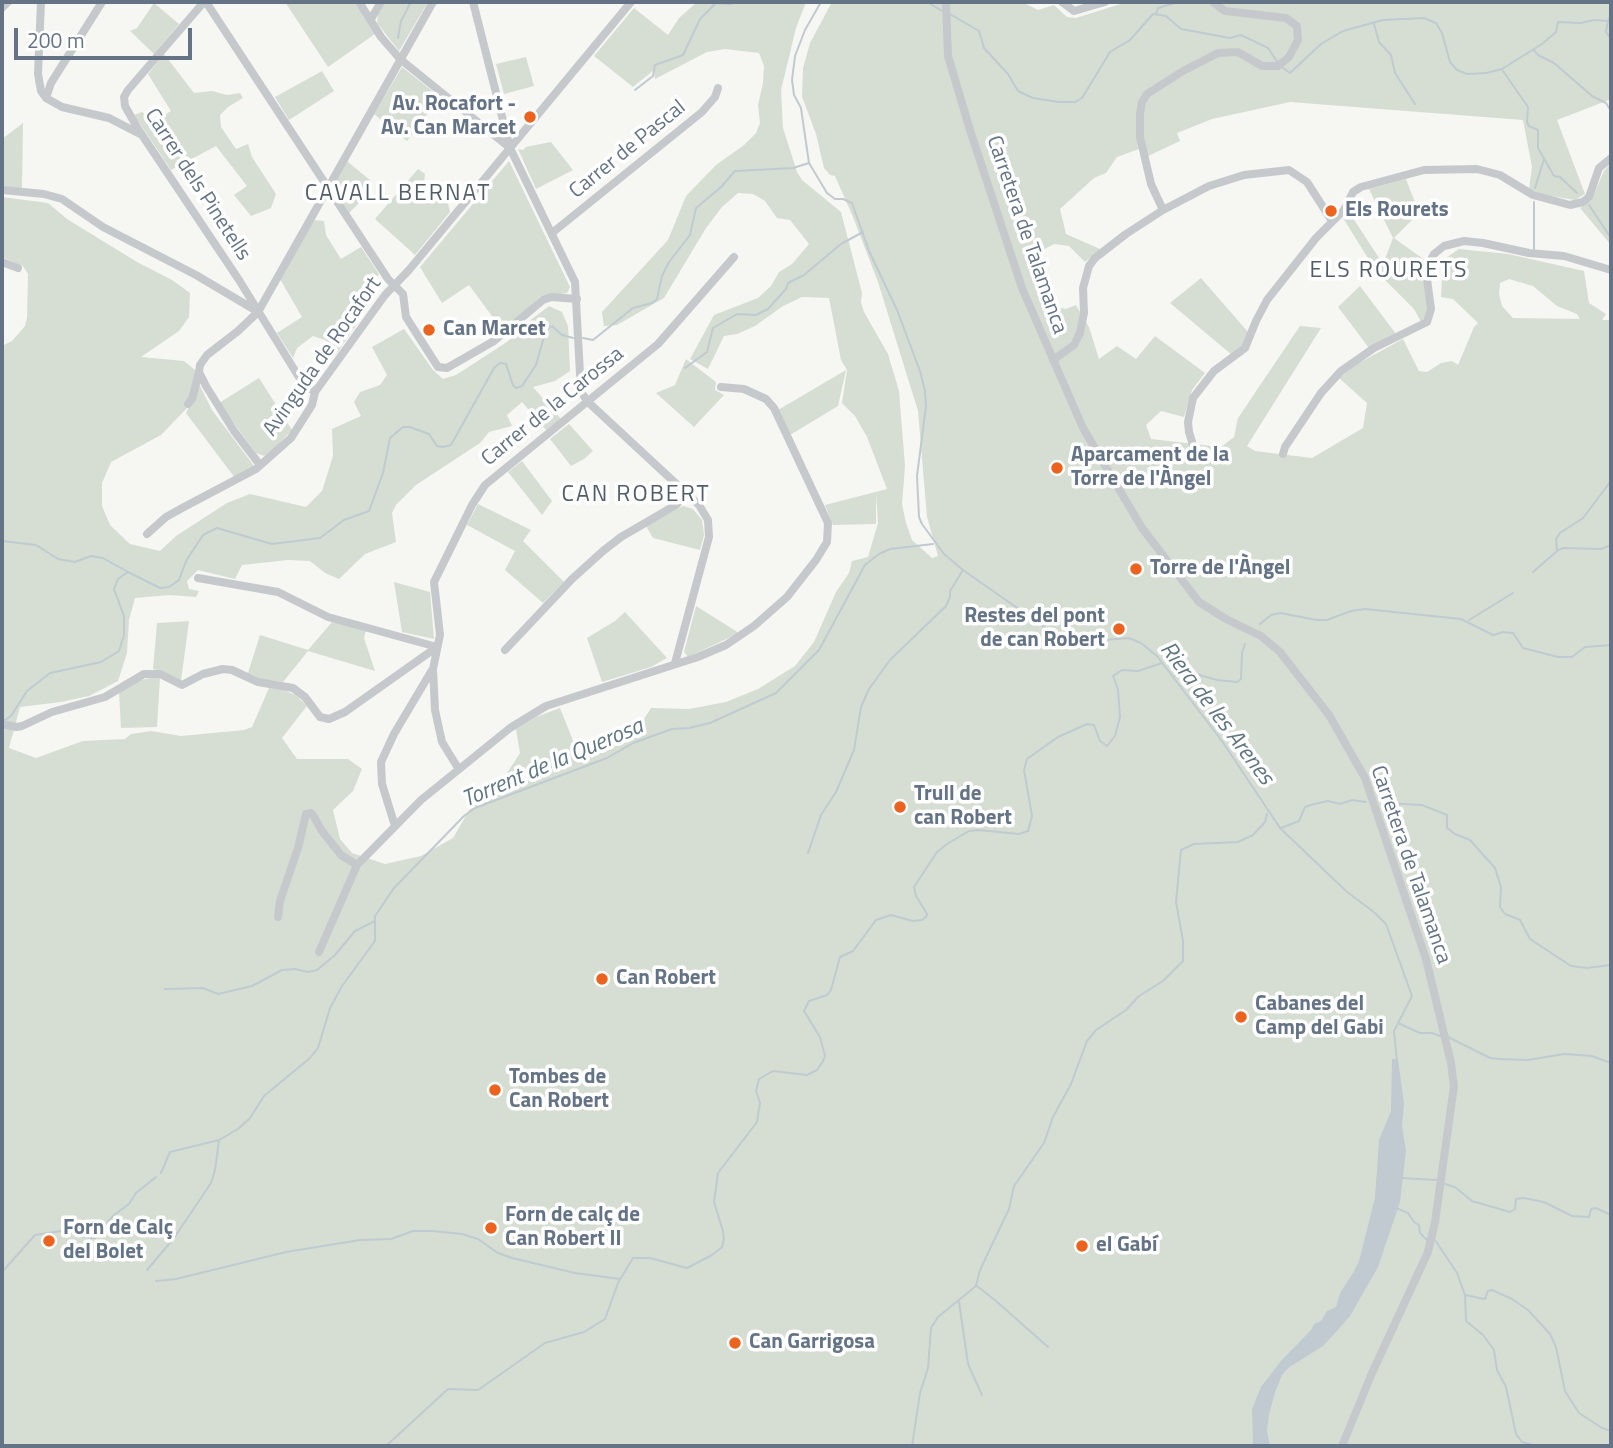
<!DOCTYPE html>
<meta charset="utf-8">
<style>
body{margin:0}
#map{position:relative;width:1613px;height:1448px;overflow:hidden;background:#f6f6f3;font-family:"Titillium Web",sans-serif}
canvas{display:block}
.frame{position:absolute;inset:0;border:4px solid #647385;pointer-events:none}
.scale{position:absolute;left:14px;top:28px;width:178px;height:32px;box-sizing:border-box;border:4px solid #647385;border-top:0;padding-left:9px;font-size:21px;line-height:24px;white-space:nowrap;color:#647385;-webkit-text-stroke:5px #fff;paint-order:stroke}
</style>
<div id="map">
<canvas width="1613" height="1448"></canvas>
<div class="frame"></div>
<div class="scale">200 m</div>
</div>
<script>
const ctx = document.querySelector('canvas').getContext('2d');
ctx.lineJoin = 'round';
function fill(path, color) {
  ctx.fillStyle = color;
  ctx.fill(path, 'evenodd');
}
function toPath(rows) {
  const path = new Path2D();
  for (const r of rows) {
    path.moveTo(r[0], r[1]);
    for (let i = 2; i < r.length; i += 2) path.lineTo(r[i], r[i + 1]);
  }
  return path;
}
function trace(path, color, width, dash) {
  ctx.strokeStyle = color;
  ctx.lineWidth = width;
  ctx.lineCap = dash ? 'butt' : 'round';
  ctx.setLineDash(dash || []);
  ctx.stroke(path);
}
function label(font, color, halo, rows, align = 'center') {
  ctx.font = font + ' "Titillium Web",sans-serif';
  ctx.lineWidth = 7;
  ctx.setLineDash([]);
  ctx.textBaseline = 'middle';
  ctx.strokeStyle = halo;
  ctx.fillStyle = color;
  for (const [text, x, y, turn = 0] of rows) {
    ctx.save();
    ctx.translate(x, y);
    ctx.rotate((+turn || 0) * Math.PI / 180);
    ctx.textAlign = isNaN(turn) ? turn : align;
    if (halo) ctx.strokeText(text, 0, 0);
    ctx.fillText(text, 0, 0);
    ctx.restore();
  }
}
fill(toPath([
 [285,2,354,2,375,34,328,67],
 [385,2,428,2,399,51,377,23,378,14],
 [697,2,806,2,796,28,781,90,783,128,797,172,802,180,841,212,862,293,861,302,864,312,888,354,899,391,905,466,902,504,906,523,912,540,932,558,938,556,927,517,918,411,878,282,853,217,835,176,830,175,824,168,816,134,802,97,803,68,810,43,832,2,1022,2,1038,10,1054,5,1067,17,1076,18,1127,2,1611,2,1611,103,1609,100,1557,120,1585,194,1575,200,1544,195,1529,189,1532,167,1523,120,1290,102,1212,119,1177,133,1180,141,1146,157,1139,149,1117,157,1106,173,1094,178,1060,209,1066,234,1100,249,1085,262,1069,246,1054,244,1043,250,1038,261,1040,285,1054,306,1066,309,1076,305,1089,327,1099,359,1117,346,1136,359,1155,336,1205,373,1192,390,1184,417,1161,411,1146,425,1151,439,1221,447,1234,437,1238,418,1300,326,1321,328,1247,446,1255,451,1312,458,1363,428,1367,403,1339,378,1355,365,1403,339,1419,371,1427,372,1441,363,1452,361,1458,365,1474,327,1478,323,1453,299,1441,297,1443,260,1459,249,1508,254,1584,271,1589,303,1606,314,1602,320,1611,320,1611,1446,2,1446,2,346,12,341,25,326,27,317,28,274,23,266,2,257,2,197,48,203,67,219,137,262,172,280,190,293,189,317,179,331,141,357,184,361,195,370,198,382,212,410,254,466,235,478,186,413,194,398,189,406,161,435,111,462,102,483,102,506,110,525,130,544,160,551,176,536,227,503,250,494,306,507,322,491,333,456,332,429,361,416,354,402,360,392,380,385,387,375,372,347,404,329,433,370,443,379,456,375,507,342,524,325,549,306,562,312,568,326,570,371,555,381,533,387,561,419,546,430,522,402,507,415,512,426,489,432,480,443,416,485,396,505,392,513,396,542,365,554,339,579,325,573,310,561,288,560,242,565,235,579,198,570,187,581,189,589,199,591,196,597,170,595,135,598,129,620,127,653,118,681,89,696,61,702,20,707,9,748,36,758,83,741,125,739,131,734,151,731,181,736,244,730,252,727,269,688,283,690,296,695,307,706,282,738,297,759,348,759,362,769,353,791,333,810,340,839,352,853,385,864,421,856,453,838,471,807,506,788,519,783,525,783,536,774,554,772,507,773,520,753,516,729,536,717,560,708,580,758,589,753,612,748,635,733,651,708,689,709,726,702,758,689,795,666,814,642,836,592,849,573,852,561,868,557,878,523,876,493,876,524,833,525,825,505,887,489,867,437,855,416,842,403,847,370,841,360,829,298,802,297,783,306,755,326,737,334,724,336,708,369,690,359,714,315,758,298,771,286,779,272,792,264,809,244,790,220,777,218,765,201,753,194,738,193,722,207,706,228,664,298,617,325,604,326,602,312,668,240,686,196,716,165,744,145,756,133,760,123,758,105,763,83,764,66,759,53,725,49,707,52,655,79,654,70,633,87,594,56,634,8,668,35,679,18],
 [1509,279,1533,286,1557,306,1577,314,1580,319,1513,318,1502,306,1499,294,1500,283],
 [154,3,179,24,154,54,130,31,137,28],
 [164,54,194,93,212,91,227,95,240,93,243,98,228,107,220,115,221,127,236,149,248,144,252,157,276,194,271,208,251,216,234,195,247,186,216,146,171,170,134,115,142,112,154,121,171,111,148,74],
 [526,57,534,86,504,94,496,64],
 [402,67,440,97,407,141,374,114],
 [322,71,334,91,289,120,275,97],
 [23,123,22,189,2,188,2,139],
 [551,142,573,170,536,189,518,149,523,150,526,147],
 [347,161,371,181,363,191,362,200,349,213,333,187],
 [509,161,570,287,567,293,540,297,503,331,469,285,442,303,420,267],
 [1611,163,1611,245,1580,208,1592,199,1604,171],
 [418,169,425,174,424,185,446,194,450,212,415,255,375,219],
 [1406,179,1419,213,1394,238,1426,261,1427,310,1425,318,1421,322,1414,309,1376,271,1343,218,1349,212,1383,264,1393,238,1369,189],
 [313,220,324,221,326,235,341,259,361,247,379,274,348,312,359,321,335,356,325,340,313,336,297,348,293,358,277,333,302,317,280,279],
 [1201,278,1248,332,1241,347,1232,355,1170,303],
 [1360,286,1396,334,1369,348,1338,307],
 [686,359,716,382,715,390,724,395,694,427,656,393,675,385],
 [846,370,838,406,790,435,778,410],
 [259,378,292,430,269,454,264,456,256,453,219,403],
 [569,424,593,451,584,459,571,466,550,439],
 [522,461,552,501,542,515,508,472],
 [478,504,531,530,523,541,564,582,543,603,505,570,515,551,467,525],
 [683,506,693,509,702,520,704,535,700,550,653,538,646,526],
 [394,582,430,592,434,639,402,632],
 [696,606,739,633,688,657,684,652],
 [625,612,667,658,651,667,602,682,587,638,615,621],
 [189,621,181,681,164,672,153,669,157,623],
 [332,622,366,630,364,638,375,671,308,651,283,682,261,679,248,673,260,635,308,650],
 [155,677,160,678,157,727,121,728,119,692,137,681]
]), '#d6ded3');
fill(toPath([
 [1392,1059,1398,1059,1404,1104,1402,1126,1406,1151,1400,1202,1378,1267,1350,1316,1336,1332,1323,1346,1288,1368,1282,1375,1275,1392,1269,1415,1267,1431,1270,1446,1253,1446,1252,1409,1261,1387,1280,1362,1311,1330,1314,1324,1321,1321,1327,1311,1336,1307,1340,1293,1353,1273,1359,1261,1375,1198,1379,1140,1391,1111]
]), '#c0cad0');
trace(toPath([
 [821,2,805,30,795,56,792,80,794,95,801,108,809,163,827,193,835,199,843,199,852,203,869,251,897,310,920,371,925,391,926,406,917,476,919,517,922,524,944,554,963,570,1053,633,1067,638,1092,641,1129,638,1141,643,1157,656,1222,741,1280,828,1346,891,1375,913,1386,924,1412,996,1394,1031,1397,1061],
 [927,2,944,12],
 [950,14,979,31,984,48,1008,74,1018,91,1033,98,1059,102,1075,102,1082,98,1110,52,1130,40,1153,14,1166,16,1181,29,1230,38,1241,35,1268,48,1278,63],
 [1156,14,1158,8,1178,2],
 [1608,21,1606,32,1611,39],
 [1374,24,1379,42,1391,55,1395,73,1415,104],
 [398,38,401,21,411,2],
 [1534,50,1538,55,1554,63,1592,96,1606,103,1611,111],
 [1282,67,1290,73,1321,44,1343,31,1383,20,1424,18,1436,23,1442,33,1450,62,1457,70,1467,74,1486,73,1502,69,1542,44,1556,32,1558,22,1580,23,1595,20,1608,21,1611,15],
 [1503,71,1528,107,1527,122,1529,126,1538,130,1538,148,1554,176,1560,177,1577,193],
 [635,90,653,76,655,65,683,55,700,19,716,3,731,4,734,2],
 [1535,188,1544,159],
 [1534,202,1534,249],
 [1589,205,1611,238],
 [583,338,593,340,633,308,652,303,657,299,662,276,669,262,690,235,696,208,721,187,735,171,793,168,809,163],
 [685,368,707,352,713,328,737,314,756,315,768,309,786,289,788,283,804,275,841,244,863,232],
 [2,541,36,545,58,559,75,562,91,556,103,558,128,572],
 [1558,550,1564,548,1601,549,1611,545],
 [1533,572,1557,551,1556,539,1560,533,1583,518,1611,481],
 [1469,620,1513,593],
 [1260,624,1271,615,1280,613,1317,620,1327,620,1351,611,1365,609,1461,619,1493,635,1503,632,1513,633,1523,648,1558,657,1572,657,1585,647,1611,645],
 [1175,676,1196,674,1217,680,1237,682,1241,679,1242,653,1245,644],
 [5,720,11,716,27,691,50,673,101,662,119,651,124,635,124,616,114,589,118,579,122,576,128,572,160,588,169,587,179,580,186,561,203,535,217,528,272,544,320,538,344,520,369,511,383,473,390,438,403,427,410,427,429,434,437,446,443,447,451,445,494,368,500,363,506,364,513,385,516,388,522,386,536,365,546,330,552,326,562,335,573,338],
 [1384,803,1422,805,1447,815,1447,828,1455,834,1470,840,1495,868,1501,887,1500,907,1505,914,1520,920,1530,939,1571,966,1587,968,1611,965],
 [1281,828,1299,821,1305,807,1314,804,1328,801,1340,804,1352,800,1366,802],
 [808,853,821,815,836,792,854,750,861,707,869,689,890,660,946,606,950,597,950,591,963,570],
 [165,989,203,988,218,994,252,986,282,970,295,969,308,972,317,970,335,955,355,931,375,921],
 [1398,1023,1420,1033,1432,1033,1440,1036],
 [1448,1037,1490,1058,1499,1059,1528,1060,1564,1054,1592,1056,1611,1063],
 [161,1173,170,1152,219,1140,238,1129,250,1118,264,1096,310,1058,318,1048,330,1008,342,986,375,941,375,916,394,888,464,816,475,808,607,758,633,743,672,729,689,728,710,723,776,693,819,650,865,565,879,554,890,549,933,544],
 [1402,1178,1436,1180],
 [1445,1184,1455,1187,1472,1201,1510,1212,1515,1209,1516,1199,1524,1198,1544,1202,1572,1216,1589,1217,1591,1209,1596,1208,1611,1215],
 [1396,1208,1408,1213,1414,1222,1419,1225,1420,1233,1427,1240],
 [1435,1240,1457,1273,1465,1295,1466,1321,1483,1335,1494,1350,1497,1370,1506,1387,1516,1434,1522,1442,1536,1446],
 [147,1270,174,1238,211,1183,215,1170,219,1140],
 [2,1272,35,1235,61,1231,75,1232,83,1237,95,1238,114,1215,129,1204,136,1193,156,1177],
 [156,1281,176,1279,286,1252,360,1240,391,1239,413,1231,433,1231,462,1234,478,1239,498,1253,512,1258,575,1273,620,1279],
 [977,1286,996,1301,1048,1347],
 [1465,1295,1485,1299,1488,1291,1492,1290,1512,1299,1528,1310,1550,1334,1556,1347,1565,1391,1579,1413,1602,1428,1611,1431],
 [959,1302,968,1364,982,1395],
 [386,1446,448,1389,478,1390,545,1343,584,1332,605,1319,618,1283,633,1258,650,1258,687,1268,712,1255,722,1247,724,1239,723,1231,714,1202,718,1173,757,1122,760,1103,756,1091,759,1079,773,1071,807,1075,817,1070,823,1061,825,1056,820,1037,804,1011,809,1001,827,995,831,990,840,957,853,951,876,920,891,915,913,921,922,920,926,917,927,914,916,896,914,887,937,852,947,844,969,831,978,830,1019,834,1028,831,1032,816,1024,770,1027,759,1058,737,1087,724,1094,725,1100,741,1107,746,1115,736,1120,717,1118,689,1113,676,1122,670,1138,671,1162,663],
 [912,1446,920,1393,928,1368,931,1328,938,1317,976,1286,980,1270,1009,1209,1014,1186,1044,1143,1053,1117,1071,1084,1087,1041,1096,1030,1126,1010,1139,996,1163,981,1183,961,1183,941,1176,902,1181,850,1194,844,1238,842,1253,835,1265,822,1267,814]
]), '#c0cad0', 2);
trace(toPath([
 [41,2,38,74,41,91,46,98,51,83,102,2],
 [204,2,128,90,124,97,125,106,138,129,239,280,302,382,315,392],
 [206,2,388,279,403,294,406,317,438,367,447,368,494,341,543,300,551,297,577,299],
 [359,2,381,37,400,59,510,148],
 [473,2,510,148,575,282,581,392,588,402,699,505,708,520,709,537,675,663],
 [946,2,948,56,970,130,1022,288,1083,428,1142,528,1199,602,1226,619,1261,636,1280,652,1329,715,1365,778,1426,959,1451,1063,1454,1086,1435,1222,1428,1252,1372,1373,1342,1446],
 [1062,2,1074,11,1105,2],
 [2,8,8,2],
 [371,19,381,2],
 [46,98,62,107,109,118,140,134],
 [2,190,44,194,62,199,103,227,196,275,255,310],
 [1163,210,1151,184,1140,137,1140,113,1142,102,1147,94,1183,71,1218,53,1238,52,1262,66,1278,66,1289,57,1298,40,1297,26,1286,18,1225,11,1213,2],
 [552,233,702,112,715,97,718,88],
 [2,262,18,268],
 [1053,360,1074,345,1080,333,1084,313,1083,288,1089,266,1095,258,1126,234,1163,210,1209,186,1244,175,1289,170,1307,182,1332,221],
 [188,404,192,399,199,372],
 [1283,454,1285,447,1321,393,1341,371,1374,348,1427,322,1431,309,1427,279,1428,265,1434,254,1444,246,1464,241,1483,243,1529,253,1564,256,1611,270],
 [1196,455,1189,432,1188,422,1193,398,1214,371,1245,348,1256,321,1267,300,1316,238,1344,210,1353,192,1361,187,1424,170,1477,169,1500,175,1533,195,1570,205,1583,202,1589,197,1599,168,1611,158],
 [260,465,234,431,206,386,199,372,200,365,207,355,238,331,258,312,433,2],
 [147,534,166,517,184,507,256,469,291,438,312,405,315,392,385,295,409,270,631,2],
 [198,578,278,592,328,617,437,647],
 [505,650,572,579,603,551,621,537,676,505,686,495],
 [2,724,16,727,22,726,52,712,105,697,144,674,160,674,182,685,203,674,223,669,232,670,258,682,293,688,305,697,320,717,329,719,345,712,437,647],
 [458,768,442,742,435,710,433,669,440,635,434,582,472,505,485,485,658,344,734,257],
 [395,826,382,784,381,762,394,734,432,670],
 [278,917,280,901,298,848,306,814,311,813,314,817,322,831,341,855,357,865],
 [319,952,357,865,421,800,510,728,546,706,698,657,726,645,754,626,787,597,816,560,827,542,828,523,774,408,766,399,744,389,721,387]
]), '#c6c9cc', 8);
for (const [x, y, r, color] of [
 [530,117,7,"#eb631e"],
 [1331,211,7,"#eb631e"],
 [429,330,7,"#eb631e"],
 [1057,468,7,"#eb631e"],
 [1136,569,7,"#eb631e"],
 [1119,629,7,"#eb631e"],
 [900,807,7,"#eb631e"],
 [602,979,7,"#eb631e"],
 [1241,1017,7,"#eb631e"],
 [495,1090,7,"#eb631e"],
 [491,1228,7,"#eb631e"],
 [49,1241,7,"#eb631e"],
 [1082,1246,7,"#eb631e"],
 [735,1343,7,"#eb631e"]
]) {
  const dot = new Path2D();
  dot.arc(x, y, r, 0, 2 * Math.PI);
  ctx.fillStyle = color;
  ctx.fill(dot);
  trace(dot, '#fff', 2.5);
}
label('bold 21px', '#647385', '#fff', [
 ["Av. Rocafort -",516,105,"right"],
 ["Av. Can Marcet",516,129,"right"],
 ["Els Rourets",1345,211],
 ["Can Marcet",443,330],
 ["Aparcament de la",1071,456],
 ["Torre de l'Àngel",1071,480],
 ["Torre de l'Àngel",1150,569],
 ["Restes del pont",1105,617,"right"],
 ["de can Robert",1105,641,"right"],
 ["Trull de",914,795],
 ["can Robert",914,819],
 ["Can Robert",616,979],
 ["Cabanes del",1255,1005],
 ["Camp del Gabi",1255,1029],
 ["Tombes de",509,1078],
 ["Can Robert",509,1102],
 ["Forn de calç de",505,1216],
 ["Can Robert II",505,1240],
 ["Forn de Calç",63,1229],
 ["del Bolet",63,1253],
 ["el Gabí",1096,1246],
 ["Can Garrigosa",749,1343]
], 'left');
label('21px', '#647385', '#fff', [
 ["Carrer de Pascal",628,150,-39],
 ["Carrer dels Pinetells",197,185,57],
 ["Carretera de Talamanca",1026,235,71],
 ["Avinguda de Rocafort",323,357,-55],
 ["Carrer de la Carossa",553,407,-39],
 ["Carretera de Talamanca",1410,865,71]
]);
ctx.letterSpacing = '2px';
label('23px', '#525d6a', '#fff', [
 ["CAVALL BERNAT",398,194],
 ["ELS ROURETS",1389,271],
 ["CAN ROBERT",636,495]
]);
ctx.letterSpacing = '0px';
label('italic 23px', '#5f7582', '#fff', [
 ["Riera de les Arenes",1216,714,53],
 ["Torrent de la Querosa",553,764,-23]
]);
</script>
